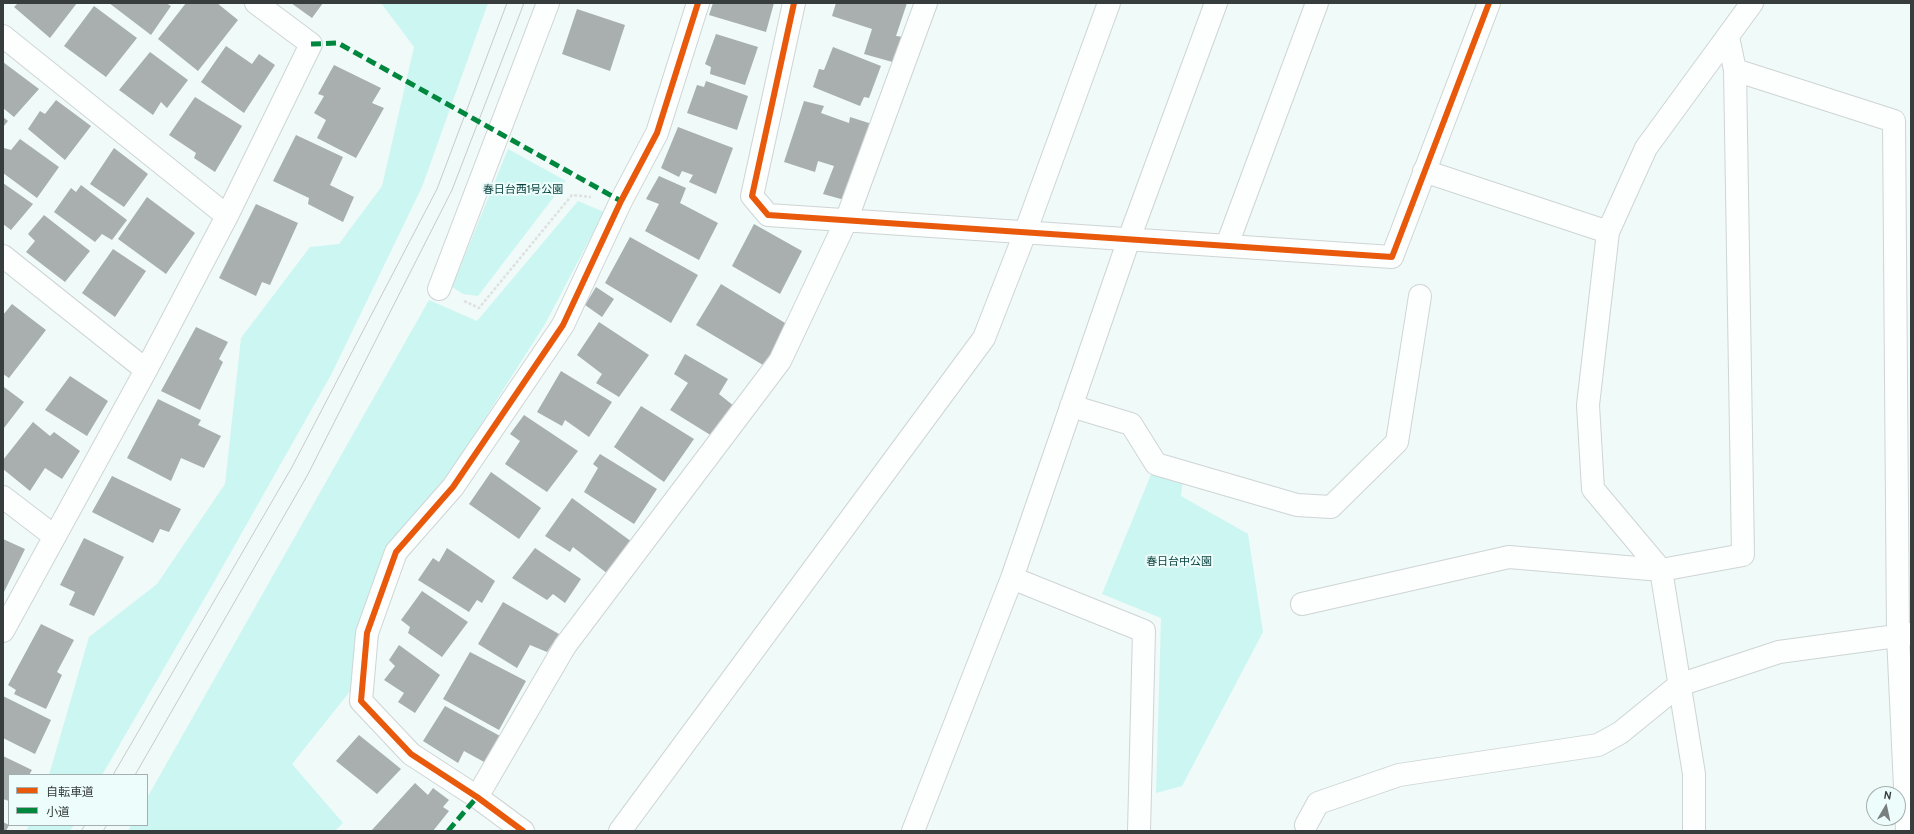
<!DOCTYPE html>
<meta charset="utf-8">
<style>
body{margin:0}
#map{position:relative;width:1914px;height:834px;overflow:hidden;background:#f0faf8;font-family:Cabin,"Noto Sans JP",sans-serif}
canvas{display:block}
.frame{position:absolute;inset:0;border:4px solid #373d3c;pointer-events:none}
.legend{position:absolute;left:8px;top:774px;width:140px;height:52px;box-sizing:border-box;background:#edfdfb;border:1px solid #a4b0af;margin:0;padding:5px 7px;list-style:none;font-size:12px;color:#373d3c}
.legend li{display:flex;align-items:center;gap:8px;height:20px}
.legend b{width:20px;border:1px solid #a4b0af}
.north{position:absolute;left:1866px;top:786px;width:40px;height:40px;box-sizing:border-box;background:#edfdfb;border:1px solid #a4b0af;border-radius:50%;rotate:9deg;font-size:11px;font-weight:700;line-height:16px;text-align:center;color:#373d3c}
.north::after{content:'';display:block;margin:auto;width:14px;height:18px;background:#787f7e;clip-path:polygon(50% 0,100% 100%,50% 72%,0 100%)}
</style>
<div id="map">
<canvas width="1914" height="834"></canvas>
<div class="frame"></div>
<ul class="legend">
<li><b style="height:5px;background:#e8590c"></b>自転車道</li>
<li><b style="height:5px;background:#00873e"></b>小道</li>
</ul>
<div class="north">N</div>
</div>
<script>
const ctx = document.querySelector('canvas').getContext('2d');
ctx.lineJoin = 'round';
function fill(path, color) {
  ctx.fillStyle = color;
  ctx.fill(path, 'evenodd');
}
function toPath(rows) {
  const path = new Path2D();
  for (const r of rows) {
    path.moveTo(r[0], r[1]);
    for (let i = 2; i < r.length; i += 2) path.lineTo(r[i], r[i + 1]);
  }
  return path;
}
function trace(path, color, width, dash) {
  ctx.strokeStyle = color;
  ctx.lineWidth = width;
  ctx.lineCap = dash ? 'butt' : 'round';
  ctx.setLineDash(dash || []);
  ctx.stroke(path);
}
function label(font, color, halo, rows, align = 'center') {
  ctx.font = font + ' Cabin,"Noto Sans JP",sans-serif';
  ctx.lineWidth = 4;
  ctx.setLineDash([]);
  ctx.textBaseline = 'middle';
  ctx.strokeStyle = halo;
  ctx.fillStyle = color;
  for (const [text, x, y, turn = 0] of rows) {
    ctx.save();
    ctx.translate(x, y);
    ctx.rotate((+turn || 0) * Math.PI / 180);
    ctx.textAlign = isNaN(turn) ? turn : align;
    if (halo) ctx.strokeText(text, 0, 0);
    ctx.fillText(text, 0, 0);
    ctx.restore();
  }
}
fill(toPath([
 [381,3,488,3,422,187,331,375,214,582,102,775,49,775,89,637,157,584,225,484,241,338,310,247,339,244,382,186,414,47],
 [508,149,566,181,478,296,463,294,452,287],
 [578,201,604,212,545,324,452,470,388,549,355,685,292,764,343,823,335,831,128,831,131,825,147,825,147,798,429,300,477,321],
 [1152,472,1183,479,1181,496,1248,534,1263,632,1182,786,1156,793,1161,618,1102,594],
 [29,825,74,825,70,831,26,831]
]), '#ccf6f2');
fill(toPath([
 [18,3,77,3,50,38,14,7],
 [109,3,166,3,171,6,151,35],
 [186,3,217,3,238,20,198,71,158,39],
 [291,3,323,3,312,18],
 [713,3,774,3,766,32,709,15],
 [836,3,907,3,896,36,904,37,896,63,864,54,872,29,832,16],
 [94,6,137,38,106,77,64,46],
 [577,9,625,25,610,71,562,54],
 [716,34,758,47,745,85,710,74,711,67,705,64],
 [226,46,252,64,259,54,275,65,244,113,201,82],
 [833,47,881,66,869,98,864,97,860,106,813,87,819,69,824,70],
 [150,52,188,80,167,108,161,102,153,115,119,90],
 [3,62,39,89,14,117,3,108],
 [334,65,381,88,372,103,384,108,356,158,317,138,326,120,314,113,324,96,318,94],
 [706,81,748,96,737,130,687,113,697,85,704,87],
 [195,97,242,126,215,172,194,158,196,153,169,135],
 [56,100,91,126,65,160,28,129,40,111,45,114],
 [804,101,824,106,821,113,849,123,850,117,875,125,848,201,823,194,834,166,818,161,815,172,784,162],
 [3,117,8,121,3,127],
 [678,127,733,148,716,194,689,182,693,175,682,171,679,177,661,168],
 [296,135,343,157,330,185,354,197,343,222,308,204,309,198,273,181],
 [20,139,59,167,37,198,3,173,3,149,4,148,11,150],
 [114,148,148,174,124,207,90,184],
 [659,176,686,188,680,203,718,223,699,260,645,231,659,204,646,199],
 [3,183,33,204,11,230,3,224],
 [81,185,127,220,112,240,102,234,95,242,54,212,71,188,76,192],
 [147,197,195,233,166,274,118,239],
 [256,204,298,223,270,285,262,282,256,296,219,278],
 [44,215,90,251,65,282,26,252,35,241,28,234],
 [754,224,802,251,780,294,732,266],
 [630,237,698,275,671,323,605,283],
 [113,249,146,271,115,317,82,293],
 [721,284,790,326,763,365,696,325],
 [596,287,614,299,602,317,585,305],
 [12,304,46,330,9,378,3,374,3,315],
 [599,322,649,355,619,397,596,383,602,374,577,355],
 [196,327,228,342,219,359,223,362,200,410,161,391],
 [685,354,728,379,719,394,734,406,712,436,670,410,688,383,674,374],
 [561,371,612,402,589,437,565,420,562,426,537,412],
 [70,376,108,401,87,436,45,410],
 [4,387,24,402,4,428,3,389],
 [158,399,201,420,198,425,221,436,204,468,181,458,171,481,127,458],
 [641,406,694,439,664,482,614,447],
 [524,415,578,451,547,492,505,464,520,441,510,434],
 [33,422,50,436,54,432,80,451,62,479,45,468,30,491,3,469,3,460],
 [600,454,657,489,634,524,584,492,598,468,593,464],
 [491,472,541,508,519,539,469,504],
 [112,476,181,509,169,532,160,529,153,543,92,512],
 [572,498,632,542,608,574,573,547,570,552,545,536],
 [84,538,124,557,94,616,69,605,75,592,60,585],
 [3,539,25,549,3,594],
 [447,548,495,581,482,603,477,600,469,612,418,580,433,558,439,562],
 [535,548,581,579,565,603,553,594,547,600,512,578],
 [422,591,468,622,442,657,408,633,410,627,401,620],
 [503,602,559,634,547,652,530,645,517,668,478,644],
 [41,624,74,640,57,672,62,675,46,709,14,694,16,690,8,685],
 [399,645,440,675,415,713,398,702,404,693,384,680,395,666,389,660],
 [470,652,526,681,499,730,443,699],
 [3,696,51,720,35,754,3,738],
 [445,706,500,736,486,763,464,751,458,763,423,741],
 [359,735,401,769,377,794,336,761],
 [3,756,32,770,29,775,9,775,9,801,3,799],
 [415,783,428,795,433,788,449,800,443,807,449,811,433,831,371,831],
 [3,822,9,825,6,831,3,831]
]), '#a8afae');
const minor = toPath([
 [794,3,752,196,768,215,1392,257,1489,3],
 [3,36,227,216],
 [1735,70,1894,121,1898,636,1907,831],
 [1424,171,1608,232],
 [1227,245,1317,3],
 [3,256,146,370],
 [439,289,548,3],
 [1071,406,1131,424,1156,464,1297,505,1331,507,1397,442,1420,296],
 [3,497,54,536],
 [1012,578,1144,631,1139,831],
 [1302,604,1509,557,1661,570,1743,555,1735,70,1728,37],
 [3,631,146,370,227,216,311,44,256,3],
 [477,797,565,646,780,361,846,221,926,3],
 [1306,825,1318,803,1399,775,1598,745,1620,733,1679,685,1779,652,1911,634],
 [523,831,477,797,411,754,361,701,367,633,396,552,453,487,563,325,621,201,657,133,698,3],
 [620,831,984,338,1025,233,1109,3],
 [913,831,1012,578,1129,239,1216,3],
 [1694,831,1694,774,1661,570,1593,489,1588,405,1608,232,1646,148,1752,3]
]);
trace(minor, '#ced5d4', 24);
trace(toPath([
 [464,301,479,308,572,195,591,197]
]), '#dfe1e1', 2.5, [3, 2]);
trace(minor, '#fdfefe', 22);
trace(toPath([
 [113,775,292,467,437,189,507,3],
 [135,775,307,476,452,190,524,3],
 [81,831,85,825],
 [103,831,107,825]
]), '#c8caca', 1);
trace(toPath([
 [311,44,338,43,621,201],
 [448,831,477,797]
]), '#00873e', 5, [10, 5]);
trace(toPath([
 [794,3,752,196,768,215,1392,257,1489,3],
 [523,831,477,797,411,754,361,701,367,633,396,552,453,487,563,325,621,201,657,133,698,3]
]), '#e8590c', 6);
label('11px', '#063f3b', '#edfdfb', [
 ["春日台西1号公園",523,190],
 ["春日台中公園",1179,562]
]);
</script>
